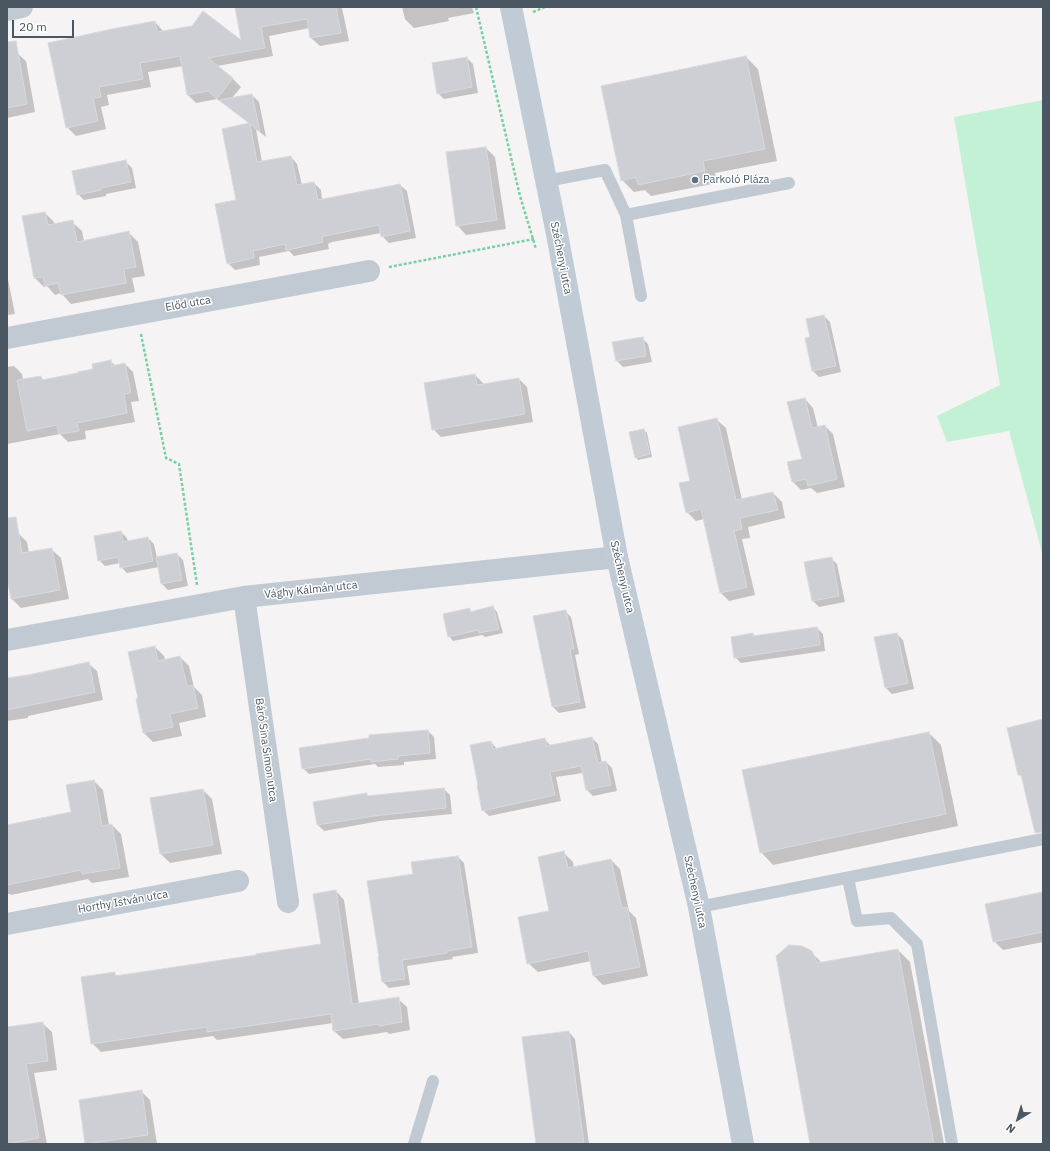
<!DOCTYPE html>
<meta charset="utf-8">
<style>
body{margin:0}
#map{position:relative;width:1050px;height:1151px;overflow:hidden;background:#f5f3f3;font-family:"IBM Plex Sans",sans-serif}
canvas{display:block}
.frame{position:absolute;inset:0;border:8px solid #4a5661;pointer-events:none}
.north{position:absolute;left:998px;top:1099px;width:40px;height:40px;-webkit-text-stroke:3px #fff;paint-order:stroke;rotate:218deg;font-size:11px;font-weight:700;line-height:16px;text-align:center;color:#4a5661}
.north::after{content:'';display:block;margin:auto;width:14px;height:18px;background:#4a5661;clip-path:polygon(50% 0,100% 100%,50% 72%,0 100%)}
.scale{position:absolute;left:12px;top:20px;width:62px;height:18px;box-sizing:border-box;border:2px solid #4a5661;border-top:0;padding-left:5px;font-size:12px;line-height:14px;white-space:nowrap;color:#4a5661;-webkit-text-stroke:3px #fff;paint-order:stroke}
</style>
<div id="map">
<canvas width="1050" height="1151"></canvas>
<div class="frame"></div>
<div class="north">N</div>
<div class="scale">20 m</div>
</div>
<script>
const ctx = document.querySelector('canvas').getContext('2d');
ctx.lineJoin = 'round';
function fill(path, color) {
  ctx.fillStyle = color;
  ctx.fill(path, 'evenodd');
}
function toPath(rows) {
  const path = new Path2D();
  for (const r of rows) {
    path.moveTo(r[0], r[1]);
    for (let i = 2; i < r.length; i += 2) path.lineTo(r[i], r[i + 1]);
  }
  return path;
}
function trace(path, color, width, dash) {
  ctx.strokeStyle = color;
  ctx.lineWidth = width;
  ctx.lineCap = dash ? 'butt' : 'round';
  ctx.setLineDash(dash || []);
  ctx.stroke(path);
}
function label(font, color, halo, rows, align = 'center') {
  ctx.font = font + ' "IBM Plex Sans",sans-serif';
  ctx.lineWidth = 3;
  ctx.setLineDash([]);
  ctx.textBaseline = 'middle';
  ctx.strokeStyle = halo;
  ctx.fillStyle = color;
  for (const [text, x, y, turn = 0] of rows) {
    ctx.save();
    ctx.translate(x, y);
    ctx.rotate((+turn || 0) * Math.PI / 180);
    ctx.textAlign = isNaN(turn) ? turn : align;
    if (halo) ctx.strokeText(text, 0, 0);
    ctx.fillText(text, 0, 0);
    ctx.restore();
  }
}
fill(toPath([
 [1043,100,1043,556,1009,431,947,442,937,416,1000,385,954,117]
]), '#c3f1d5');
fill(toPath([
 [238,7,341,7,342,8,349,41,320,46,311,38,310,28,269,36,273,56,217,66,233,79,241,87,232,98,252,95,259,102,266,137,256,129,262,162,291,157,297,164,302,185,314,183,321,190,322,200,400,185,407,191,416,238,389,243,382,236,381,233,332,242,328,244,329,249,294,256,289,251,259,257,260,265,235,270,228,263,250,124,217,99,196,103,188,95,183,66,148,72,151,87,107,95,109,105,101,107,106,129,76,136,67,127,49,44,155,22,163,31,242,42],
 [402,7,472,7,474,13,448,18,449,21,414,28,405,19],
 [17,53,26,61,35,112,7,118,7,55],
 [746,57,758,69,777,161,715,173,717,183,651,196,645,190,634,192,622,180],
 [467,58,473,64,478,93,444,99,438,93],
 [486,148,495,157,506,229,466,235,457,225,447,153],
 [126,162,132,168,136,188,106,194,106,196,84,200,78,194],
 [45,213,54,222,54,225,72,222,82,231,84,241,129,233,138,242,145,276,132,278,135,292,71,304,61,293,55,295,47,286,44,287,35,278],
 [7,274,15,314,7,315],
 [824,316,830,322,841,372,819,377,813,371],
 [642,338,648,344,652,362,623,367,617,361,613,343],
 [111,362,116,366,125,364,133,372,139,401,131,402,135,422,85,431,86,439,68,442,60,434,7,444,7,367,14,366,22,374,23,380,40,377,44,380,94,370],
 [475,375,483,383,483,385,519,379,527,387,533,422,441,437,433,429],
 [805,399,813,408,818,428,825,426,833,434,845,487,817,493,811,488,801,490,793,482,803,460],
 [717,420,726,428,742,500,773,493,782,502,785,518,748,527,750,538,742,539,755,595,729,601,721,593,704,519,696,521,687,512,691,481],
 [644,430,647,433,652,457,638,460,636,457],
 [121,532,127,538,128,542,148,538,154,544,157,558,177,554,183,560,188,586,168,590,162,584,159,567,127,573,121,567,120,563,105,566,99,560],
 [18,533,27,542,29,553,51,549,61,558,69,599,21,608,12,599,9,581,7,582,7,535],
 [831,558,837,564,845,602,819,607,813,601],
 [493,607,497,612,503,633,485,637,482,635,453,641,449,636,469,610,472,612],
 [565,611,571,617,579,654,575,655,586,708,559,713,553,707,535,617],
 [817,628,823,634,825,651,741,663,735,657,753,634,755,636],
 [897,634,903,640,914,689,892,694,886,688],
 [155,647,164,656,165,660,180,657,189,666,194,687,202,695,206,717,179,723,182,736,153,742,144,733,139,699],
 [88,663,97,671,103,700,28,716,28,718,7,721,7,679,28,676],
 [428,731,434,737,436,759,404,762,404,765,378,767,375,764,309,774,303,768,370,739],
 [929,733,941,745,958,826,773,865,761,852],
 [592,738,598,744,602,763,606,762,612,768,617,791,593,796,587,790,583,773,556,777,561,801,489,816,483,810,491,742,497,749,544,739,550,745],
 [94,781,103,790,109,825,112,825,121,834,129,877,92,883,88,879,11,895,10,894,7,894,7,826,72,813],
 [444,789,450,795,452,814,380,821,324,831,318,825,367,794,369,797],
 [203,790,212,799,222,854,170,863,161,854],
 [564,853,573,862,574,868,611,860,620,869,629,911,636,918,648,976,603,985,594,976,591,961,538,972,528,963,550,911],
 [458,857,464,863,478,953,452,957,453,959,407,966,410,985,389,988,383,982,414,875],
 [336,891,344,900,359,1004,398,999,407,1007,410,1030,389,1034,387,1032,343,1039,334,1031,333,1023,217,1040,213,1036,101,1052,92,1043,114,973,118,977,322,945],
 [1043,893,1043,942,1003,950,994,941],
 [898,950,910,962,944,1144,811,1144,811,952,822,963],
 [42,1023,52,1032,57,1070,34,1073,47,1144,7,1144,7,1028],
 [569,1032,575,1039,589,1144,537,1144],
 [141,1091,150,1100,157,1144,86,1144,80,1100]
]), '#0003');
const building = toPath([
 [235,7,336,7,341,33,310,38,307,19,261,27,265,48,208,58,233,78,217,99,208,91,187,95,180,56,140,63,143,79,99,87,101,97,93,98,98,121,66,128,48,43,112,29,155,21,157,32,192,26,203,11,241,40,235,7],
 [16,41,27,104,7,108,7,42,16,41],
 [746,56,765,149,703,161,705,171,638,185,636,177,621,181,601,86,746,56],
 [467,57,472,87,437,94,432,63,467,57],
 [252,94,260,132,250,124,257,162,291,156,297,185,314,182,318,200,400,184,410,231,381,237,379,225,325,236,322,237,323,242,297,248,286,250,285,244,253,251,254,258,227,264,215,204,236,200,222,129,249,123,219,100,252,94],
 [486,147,497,220,456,226,446,152,486,147],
 [126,160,131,182,101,188,101,190,77,195,72,171,126,160],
 [45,212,48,225,73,220,77,242,129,231,136,267,124,269,126,283,61,295,58,283,45,286,43,277,34,278,22,216,45,212],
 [824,315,836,366,812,371,805,338,810,337,806,319,824,315],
 [643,337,646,356,616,361,612,342,643,337],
 [111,360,112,366,125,363,131,393,124,394,127,413,77,423,79,431,59,434,57,425,27,431,17,380,41,376,42,380,78,373,78,372,93,369,92,364,111,360],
 [475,374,477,385,519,378,525,414,432,430,424,383,475,374],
 [805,398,812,428,825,425,837,479,808,486,806,479,792,482,787,462,802,459,787,402,805,398],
 [717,418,736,500,773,492,778,510,740,518,742,529,734,531,747,587,720,593,701,509,686,513,679,483,690,481,678,427,717,418],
 [644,429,650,454,635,458,629,432,644,429],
 [16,517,22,553,52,548,60,590,11,599,7,578,7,518,16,517],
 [121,531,123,542,148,537,153,561,120,568,118,557,98,561,94,536,121,531],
 [177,553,182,580,161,584,156,557,177,553],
 [832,557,839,596,812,601,804,562,832,557],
 [493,606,499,629,479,633,478,630,448,637,443,614,470,608,470,612,493,606],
 [566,610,574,649,570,649,580,702,552,707,533,616,566,610],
 [817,627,820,645,734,658,731,637,753,633,753,636,817,627],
 [897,633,908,683,885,688,874,637,897,633],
 [155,646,158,661,180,656,187,686,193,685,198,708,170,714,173,727,143,733,136,699,138,698,128,652,155,646],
 [89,662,95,692,7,710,7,678,28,675,89,662],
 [1043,719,1043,832,1035,833,1021,775,1018,775,1007,728,1043,719],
 [428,730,430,753,398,756,398,759,371,762,371,759,302,769,299,748,369,738,369,735,428,730],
 [929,732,946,814,760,853,742,770,929,732],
 [592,737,598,763,606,761,611,785,586,790,581,766,550,772,555,795,482,811,477,785,478,785,470,745,491,741,493,749,545,738,546,746,592,737],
 [94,780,102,826,112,824,120,868,82,874,81,870,7,885,7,825,71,812,66,785,94,780],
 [444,788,446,808,374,816,317,825,313,802,367,793,367,796,444,788],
 [203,789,213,845,160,854,150,798,203,789],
 [564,851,568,868,611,859,622,908,627,907,640,967,593,976,588,951,527,964,518,917,549,911,538,857,564,851],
 [458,856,472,947,447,951,447,953,402,960,405,979,382,982,378,957,379,957,367,881,413,874,411,862,458,856],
 [336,890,352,1003,353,1004,399,997,402,1022,379,1026,379,1024,333,1031,331,1014,207,1032,207,1027,91,1044,81,977,115,972,115,976,256,955,256,954,321,944,313,894,336,890],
 [1043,892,1043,932,993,942,985,904,1043,892],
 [789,945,802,946,812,951,817,963,898,949,934,1144,810,1144,776,956,789,945],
 [43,1022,48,1061,26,1064,39,1138,7,1144,7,1027,43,1022],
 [569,1031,584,1144,536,1144,522,1037,569,1031],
 [142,1090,148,1135,85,1144,79,1100,142,1090]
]);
fill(building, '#cdcfd5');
trace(building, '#d7d9de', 1);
trace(toPath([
 [476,7,520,196,536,249],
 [533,12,545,7],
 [389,267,534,239],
 [141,334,166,458,179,464,197,585]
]), '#7ad0a6', 2.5, [3, 2]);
trace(toPath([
 [546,181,605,170,626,215,789,183],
 [626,215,641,296],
 [848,878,857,921,891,918,917,944,952,1144],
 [699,907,1043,839],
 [414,1144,433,1081]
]), '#c1cad2', 12);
trace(toPath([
 [7,10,22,7],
 [7,338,369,271],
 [244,597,288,902],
 [7,640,244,597,617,557],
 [7,924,238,881]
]), '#c1cad2', 22);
trace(toPath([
 [511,7,557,234,617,557,699,907,743,1144]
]), '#c1cbd6', 22);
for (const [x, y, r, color] of [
 [695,180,4,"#5c6f8a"]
]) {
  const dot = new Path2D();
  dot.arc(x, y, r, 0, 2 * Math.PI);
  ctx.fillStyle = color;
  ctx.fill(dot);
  trace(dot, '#fff', 1.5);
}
label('11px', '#4e5e75', '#fff', [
 ["Parkoló Pláza",703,180]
], 'left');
label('11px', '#4a5661', '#fff', [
 ["Széchenyi utca",561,258,79],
 ["Előd utca",188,304,-10],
 ["Széchenyi utca",622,577,77],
 ["Vághy Kálmán utca",311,590,-6],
 ["Báró Sina Simon utca",266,750,82],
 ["Széchenyi utca",695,892,78],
 ["Horthy István utca",123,902,-10]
]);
</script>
